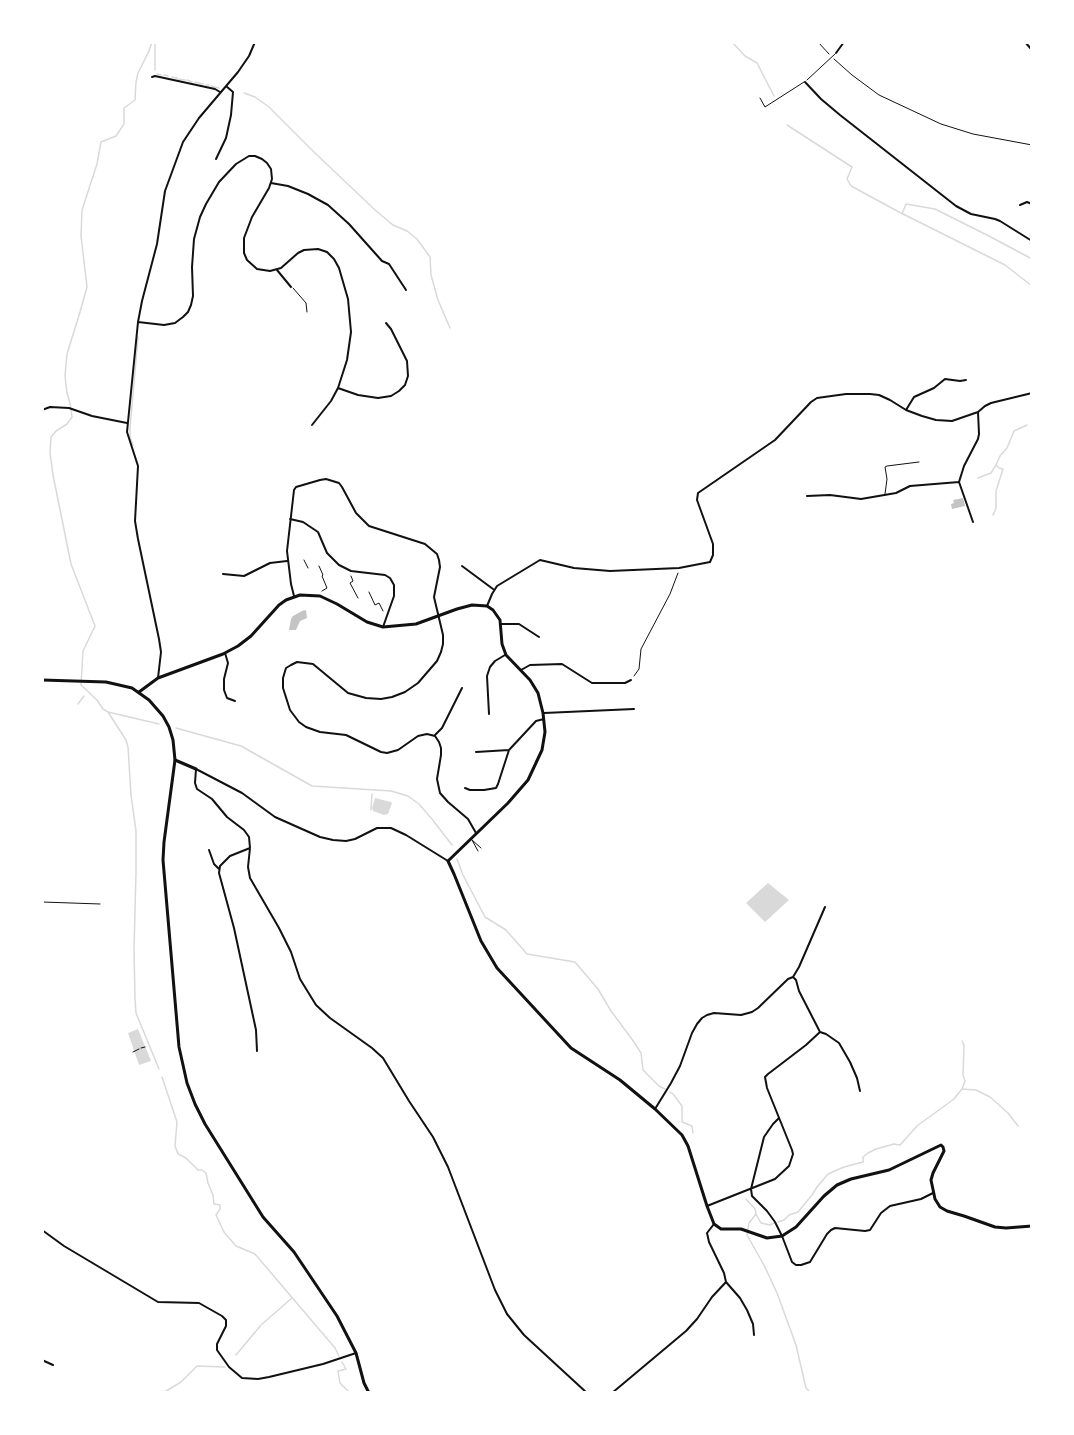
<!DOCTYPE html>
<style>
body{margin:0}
#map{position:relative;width:1074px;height:1435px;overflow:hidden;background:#fff;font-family:Arial,sans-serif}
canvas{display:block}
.frame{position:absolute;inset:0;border:44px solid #fff;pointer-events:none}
</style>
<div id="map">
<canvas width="1074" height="1435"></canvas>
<div class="frame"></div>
</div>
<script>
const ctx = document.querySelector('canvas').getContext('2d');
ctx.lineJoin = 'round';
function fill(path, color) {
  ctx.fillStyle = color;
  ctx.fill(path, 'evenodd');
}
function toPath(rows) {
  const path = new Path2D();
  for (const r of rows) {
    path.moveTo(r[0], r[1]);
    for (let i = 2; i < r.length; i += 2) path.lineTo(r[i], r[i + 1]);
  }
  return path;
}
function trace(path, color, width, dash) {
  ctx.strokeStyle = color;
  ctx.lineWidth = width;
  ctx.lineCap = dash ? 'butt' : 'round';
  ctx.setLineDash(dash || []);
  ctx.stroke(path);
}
fill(toPath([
 [375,798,391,802,392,803,388,814,384,815,373,811,372,808],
 [768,883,789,900,765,922,746,903],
 [138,1029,151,1061,139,1065,128,1033]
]), '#d9d9d9');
trace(toPath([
 [152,42,149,51,138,73,136,82,135,100,124,108,124,124,116,136,101,142,97,164,82,210,81,236,87,287,80,312,67,354,65,376,67,393,70,403,72,417,67,424,56,431,51,437,50,453,53,475,71,564,95,626,83,651,81,685,97,700,103,709,108,712,126,740,128,747,131,795,136,831,136,872,134,950,135,999,136,1013,159,1069],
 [732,42,745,56,757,63,774,96],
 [155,70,155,42],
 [157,74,161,75],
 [164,75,168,76],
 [172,77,177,78],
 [178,79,185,80],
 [187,80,192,82],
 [195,82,203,84],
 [206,85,209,85],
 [211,86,219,88],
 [244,93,255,97,269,107,316,154,375,210,393,225,407,231,417,239,430,257,431,275,438,300,450,328],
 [787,125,852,167,847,179,851,186,899,212,1005,265,1032,286],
 [902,214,906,204,935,209,987,235,1032,259],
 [133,445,130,437,130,428,138,337],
 [978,478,991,473,996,465],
 [993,515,996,508,996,491,1003,469,999,468,996,465,1000,456,1007,448,1014,431,1027,425],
 [78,704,84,696],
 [108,712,159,724],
 [176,728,241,746,312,786,391,791,408,796,419,804,432,819,452,845],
 [371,810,372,794],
 [457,859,463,875,485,917,506,930,527,954,575,962,598,989,611,1011,634,1042,641,1053,643,1070,659,1086,665,1089],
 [962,1041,964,1045,963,1075,965,1081,962,1089],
 [162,1077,177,1122,175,1146,178,1154,186,1158,198,1170,202,1170,206,1173,208,1183,213,1195,214,1204,220,1205,220,1209,216,1215,224,1232,236,1246,255,1254,335,1348,339,1356],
 [670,1092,673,1094,682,1106,682,1122,692,1126,693,1133],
 [746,1199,755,1209,756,1214,749,1223,747,1235,765,1267,777,1293,796,1345,806,1388,811,1393],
 [756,1214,761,1223,770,1225,774,1223],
 [778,1222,784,1220,789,1215,798,1212,812,1195,817,1187,828,1174,844,1167,863,1162,863,1157,868,1153,876,1149,894,1144,900,1145,917,1126,954,1099,962,1089,976,1090,990,1097,1008,1113,1018,1126],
 [236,1355,261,1325,292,1298],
 [342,1362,346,1369,338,1371,340,1383,350,1393],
 [163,1393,181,1382,197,1366,225,1367]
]), '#d9d9d9', 1.5);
fill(toPath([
 [963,498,965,506,952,509,951,504,954,503,953,500],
 [306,610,307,618,300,621,296,630,289,630,291,619,293,616,302,611]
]), '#c4c4c4');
trace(toPath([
 [818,42,829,54],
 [834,59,852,75,879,95,941,124,973,134,1032,145],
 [304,560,308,568],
 [319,566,323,575,322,576,327,588,322,591],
 [351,576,353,581,350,583,358,598],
 [369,592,375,605,379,603,383,611],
 [634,676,639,669,641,649,670,594,678,573],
 [42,902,100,904],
 [141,1048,145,1047],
 [133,1052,139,1049]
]), '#111', 1);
trace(toPath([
 [807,80,835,54],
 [760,98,765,107,804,82],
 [293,288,306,303,307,312],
 [885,494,887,479,885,467,887,466,919,462],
 [472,840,478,851],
 [472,840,481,848]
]), '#111', 1);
trace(toPath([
 [1025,42,1032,50],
 [836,53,844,42],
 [152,77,155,76,215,89,220,92],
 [805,82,821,99,840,115,956,206,971,214,995,219,1000,221,1032,241],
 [216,159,226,138,231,115,233,92,226,86],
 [271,183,288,186,308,194,328,205,349,224,382,261,389,264,406,290],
 [1020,205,1027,202,1032,204],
 [277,270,291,287],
 [138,322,164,325,175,323,183,317,188,312,191,305,193,296,192,267,194,239,200,217,206,204,219,182,236,164,249,156,255,156,262,159,267,163,271,169,272,179,269,188,252,217,244,238,244,253,247,260,257,269,270,271,281,268,298,253,304,250,318,249,327,252,334,259,339,268,348,299,351,332,347,360,338,388,331,401,312,425],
 [338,388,358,395,378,398,391,396,399,391,405,385,408,376,407,361,391,329,386,323],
 [42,410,50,407,69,408,92,416,127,423],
 [906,410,914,397,934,388,945,379,960,381,966,380],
 [807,496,830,495,861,499,896,493,910,486,959,482],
 [290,519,303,522,318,532,327,553,339,565,351,571,385,575,390,578,394,585,394,596,383,627],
 [973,522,959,482,964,466,978,439,979,434,978,412],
 [462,566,493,589],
 [223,574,244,576,270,563,287,561],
 [294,596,291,584,287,551,294,490,296,487,320,480,326,479,339,483,342,487,356,513,369,526,425,544,437,554,439,560,440,567,434,597,443,635,443,644,441,652,437,661,418,683,405,692,392,697,381,699,366,698,348,693,313,664,297,662,291,665,286,668,283,678,283,688,290,710,299,722,306,727,320,732,346,735,381,752,387,753,398,750,418,736,427,734,435,736,439,742,441,748,441,755,437,779,440,793,448,802,468,819,476,833],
 [487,606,492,594,497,586,540,560,574,568,610,571,679,568,710,562,713,555,713,544,697,500,698,493,775,440,811,402,817,398,846,394,870,394,879,395,890,400,906,410,922,416,936,420,952,421,978,412,985,406,991,403,1032,393],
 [501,624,519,624,539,637],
 [225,653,228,663,224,679,224,690,227,698,235,701],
 [521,670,530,665,562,664,592,683,625,683,631,680],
 [158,678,161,652,159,639,138,539,135,521,138,466,127,432,138,322,142,301,157,244,165,191,183,142,199,118,238,72,249,56,255,42],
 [544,713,634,709],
 [489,714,487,676,490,667,495,661,505,655],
 [435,735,442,728,462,688],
 [476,752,509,750],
 [465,788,470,790,484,790,496,788,498,784,509,750,536,721,544,719],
 [250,848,230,856,220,866,219,873,234,928,256,1030,257,1051],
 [209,850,214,864,219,869],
 [448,861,406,835,391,828,377,828,355,839,346,841,333,840,320,837,275,817,242,793,196,769,195,783,197,789,212,799,227,817,244,830,249,837,250,848,248,867,250,878,279,928,291,952,300,979,316,1005,330,1018,372,1048,383,1058,409,1101,433,1137,448,1167,495,1290,507,1314,524,1335,587,1393],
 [825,907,799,967,793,977,796,980,799,991,820,1032,826,1034,839,1043,850,1062,857,1078,860,1091],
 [655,1109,671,1083,680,1066,692,1033,697,1024,702,1018,707,1015,714,1013,741,1015,752,1012,758,1008,788,979,793,977],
 [779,1118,773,1124,764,1137,751,1189,752,1196,767,1211,775,1222,782,1236,792,1262,796,1265,801,1265,810,1262,827,1234,831,1230,835,1228,865,1231,870,1230,881,1213,890,1206,921,1199,933,1193],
 [707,1206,775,1179,789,1166,793,1154,792,1150,767,1088,765,1077,768,1074,806,1045,820,1032],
 [714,1224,707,1233,709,1242,724,1273,726,1282,740,1298,747,1310,753,1324,754,1335],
 [42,1230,64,1246,158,1302,199,1303,222,1316,226,1320,226,1326,217,1344,217,1350,229,1367,242,1378,258,1379,269,1377,323,1364,356,1353],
 [42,1360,53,1365],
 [612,1393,686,1331,697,1319,712,1297,726,1282]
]), '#111', 2);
trace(toPath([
 [139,692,158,678,223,654,238,646,251,636,279,605,286,600,300,595,320,596,337,604,367,622,383,627,416,624,457,609,472,605,487,606,493,610,500,620,502,644,506,655,530,680,538,693,543,713,545,732,542,750,528,780,508,803,448,861,454,874,481,941,497,968,571,1048,620,1080,655,1109,682,1135,688,1146,707,1206,714,1224,721,1229,741,1229,767,1238,782,1236,796,1227,824,1196,837,1185,851,1179,889,1170,941,1145,943,1147,944,1151,933,1173,931,1180,935,1199,940,1207,947,1211,964,1216,995,1227,1006,1228,1032,1226],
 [175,760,196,769]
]), '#111', 3);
trace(toPath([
 [42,680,106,682,132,688,149,700,163,716,169,727,173,740,175,760,164,842,163,860,179,1047,187,1083,195,1104,205,1124,263,1217,294,1252,337,1316,356,1353,364,1383,369,1393]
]), '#111', 3);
</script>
